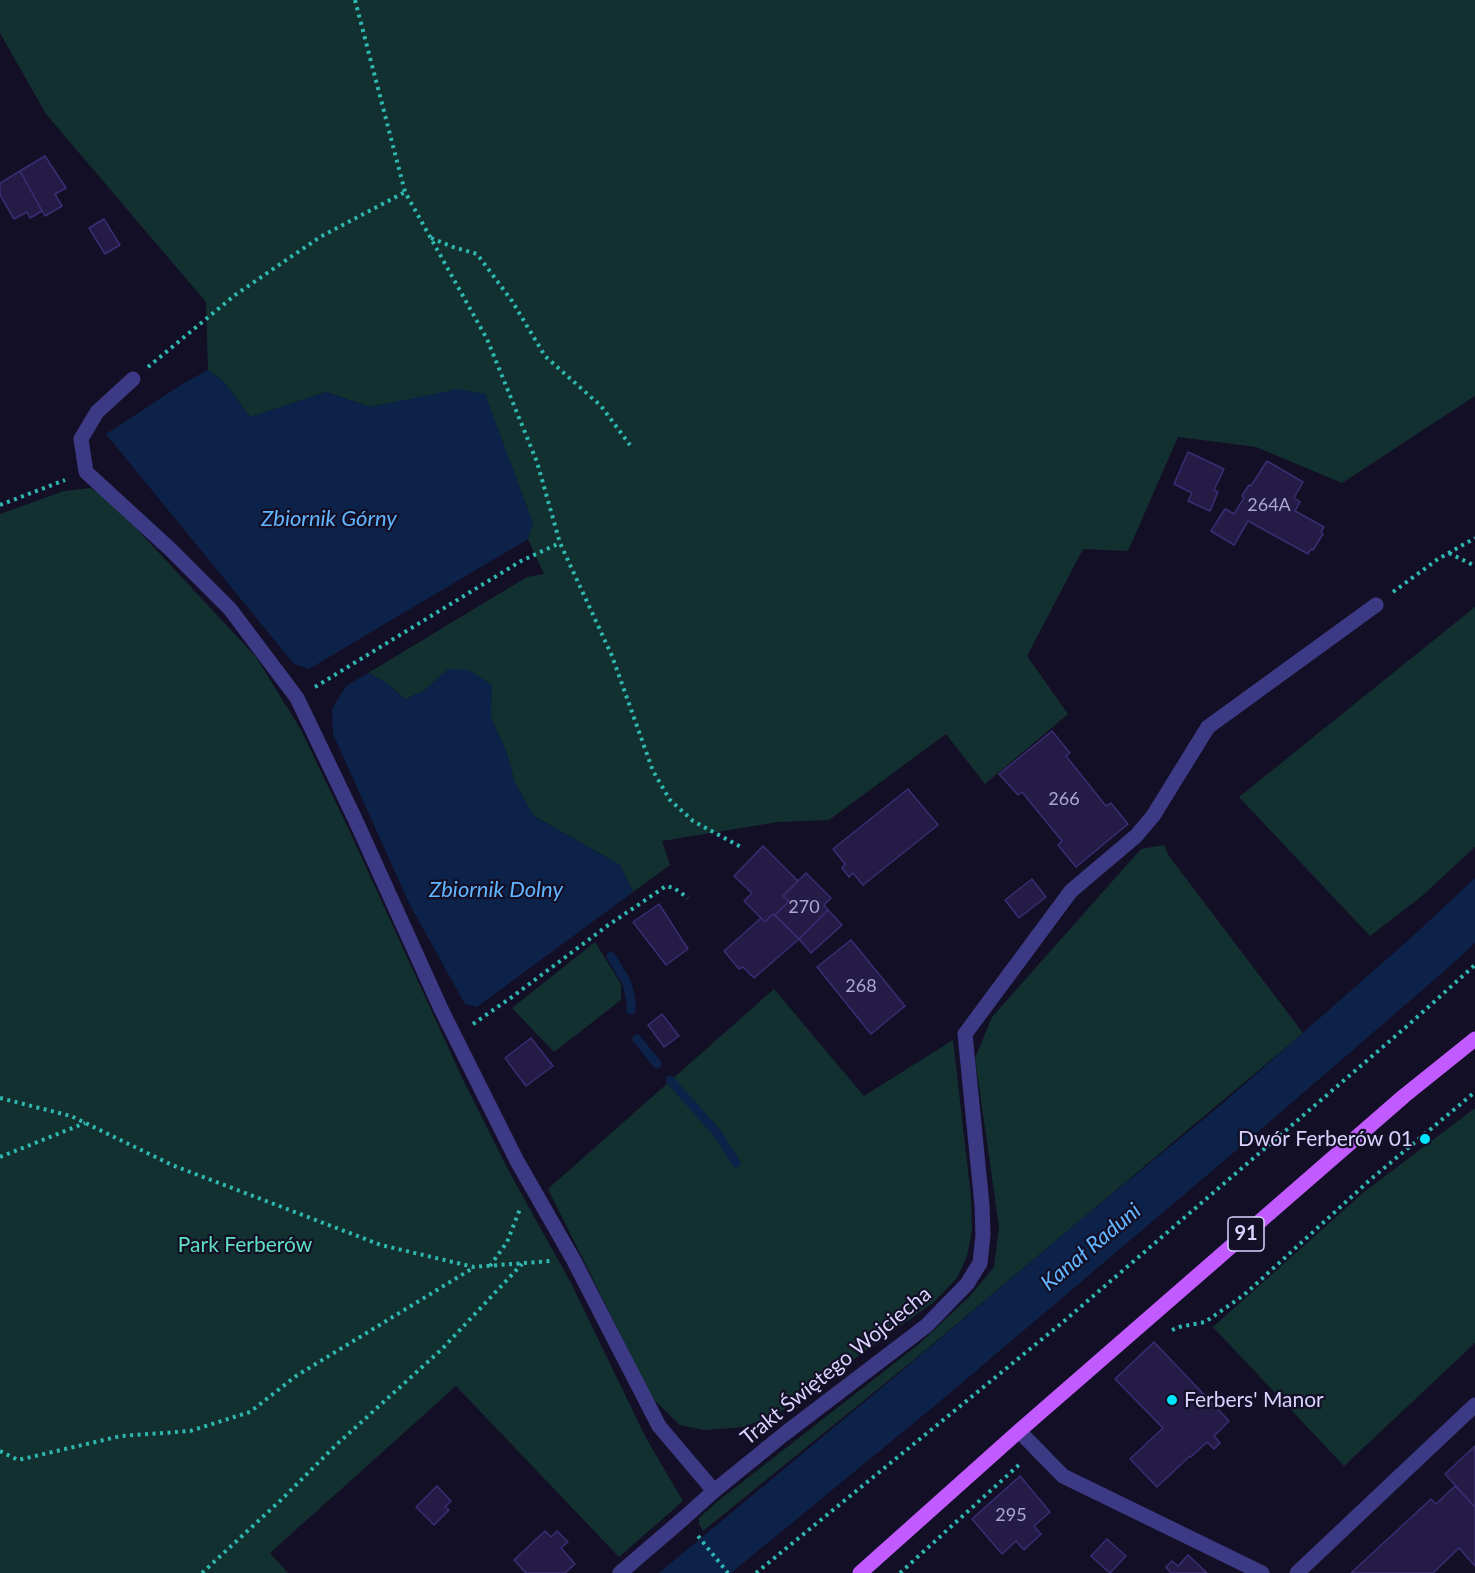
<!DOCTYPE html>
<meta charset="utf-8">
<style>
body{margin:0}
canvas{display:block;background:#130f26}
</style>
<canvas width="1475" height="1573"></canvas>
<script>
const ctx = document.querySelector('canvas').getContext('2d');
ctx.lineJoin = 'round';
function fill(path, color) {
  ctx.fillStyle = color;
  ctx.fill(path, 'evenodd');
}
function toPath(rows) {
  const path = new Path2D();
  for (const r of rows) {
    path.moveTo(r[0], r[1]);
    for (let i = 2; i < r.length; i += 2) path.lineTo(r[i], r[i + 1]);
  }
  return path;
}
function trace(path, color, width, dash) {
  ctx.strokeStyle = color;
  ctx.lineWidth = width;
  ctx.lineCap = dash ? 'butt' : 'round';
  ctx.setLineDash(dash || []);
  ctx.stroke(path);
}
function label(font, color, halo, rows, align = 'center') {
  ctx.font = font + ' Lato,sans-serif';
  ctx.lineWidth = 4.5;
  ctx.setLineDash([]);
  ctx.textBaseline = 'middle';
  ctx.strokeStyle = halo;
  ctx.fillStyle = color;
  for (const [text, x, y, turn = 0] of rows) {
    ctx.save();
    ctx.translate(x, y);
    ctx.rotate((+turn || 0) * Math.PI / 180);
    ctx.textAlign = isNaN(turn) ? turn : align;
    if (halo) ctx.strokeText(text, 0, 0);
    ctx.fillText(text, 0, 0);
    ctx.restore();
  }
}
fill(toPath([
 [0,0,1475,0,1475,396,1342,483,1256,447,1178,437,1128,551,1083,549,1027,656,1068,714,985,784,946,734,829,820,778,822,662,841,670,865,633,892,620,865,534,816,515,783,507,754,491,717,448,669,424,691,405,699,385,682,368,673,527,577,544,574,528,539,533,523,485,395,427,396,370,407,326,392,250,417,225,383,208,370,206,302,46,114,0,33],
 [90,488,109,499,256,657,301,730,350,832,464,1082,511,1175,571,1283,646,1438,683,1501,619,1557,456,1386,270,1553,288,1573,0,1573,0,514,64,491],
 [1475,607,1475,847,1422,896,1370,936,1239,797],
 [1164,845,1169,856,1303,1033,915,1359,703,1531,699,1524,699,1518,718,1501,919,1344,969,1297,994,1267,999,1227,975,1058,992,1017,1141,849],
 [595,942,621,984,621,1000,554,1052,512,1008],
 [774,989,864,1096,953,1040,971,1197,972,1230,967,1256,957,1278,934,1302,780,1412,744,1427,704,1430,680,1425,652,1398,548,1189],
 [1475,1108,1475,1343,1344,1466,1213,1327,1364,1192]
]), '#12302f');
fill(toPath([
 [208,370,225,383,250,417,326,392,370,407,458,389,485,394,533,523,528,539,309,669,294,664,106,434,184,383],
 [448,669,469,670,492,685,491,717,507,754,515,783,534,816,620,865,633,892,477,1007,465,1004,410,905,333,734,332,709,346,686,368,673,385,682,405,699,424,691],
 [1475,878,1475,943,1449,967,1252,1137,938,1403,731,1573,659,1573,909,1365,1085,1216,1222,1104,1413,936]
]), '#0c2248');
trace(toPath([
 [611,956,627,983,631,1001,631,1010],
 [637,1039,657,1064],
 [670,1080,718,1134,736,1163]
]), '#0c2248', 9);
const building = toPath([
 [45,156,66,188,55,194,62,206,45,216,20,171,45,156],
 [20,171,42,211,30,218,27,212,14,219,0,195,0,183,20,171],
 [104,219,120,245,105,254,89,228,104,219],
 [1188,452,1224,469,1214,490,1218,492,1210,511,1188,501,1192,493,1174,484,1188,452],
 [1267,461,1303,482,1294,498,1300,502,1295,511,1324,527,1321,532,1323,534,1313,550,1311,549,1308,554,1248,521,1234,545,1211,531,1225,509,1234,514,1244,498,1242,496,1249,485,1251,486,1267,461],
 [1052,731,1070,753,1066,756,1106,806,1111,803,1128,824,1076,867,1058,845,1062,841,1022,792,1018,795,999,774,1052,731],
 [908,789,938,825,863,885,853,873,849,877,842,868,845,864,833,849,908,789],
 [763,846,798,881,783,896,789,901,775,915,773,914,765,922,744,901,752,893,734,876,763,846],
 [806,873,831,898,824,905,828,910,799,939,775,915,789,901,783,896,806,873],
 [1032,879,1046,897,1019,918,1005,900,1032,879],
 [659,904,688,949,666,965,633,922,659,904],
 [828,910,842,925,811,953,799,939,828,910],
 [773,914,799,939,754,978,743,967,739,969,724,951,761,918,765,922,773,914],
 [851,940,905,1006,871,1034,817,967,851,940],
 [662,1014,679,1036,664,1047,648,1025,662,1014],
 [531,1038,553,1066,526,1086,505,1058,531,1038],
 [1154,1342,1229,1421,1214,1436,1220,1443,1214,1449,1207,1442,1191,1457,1190,1456,1157,1487,1130,1459,1163,1428,1115,1379,1154,1342],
 [1475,1446,1475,1507,1445,1474,1475,1446],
 [1020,1476,1050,1512,1034,1526,1041,1534,1024,1550,1016,1541,1002,1554,972,1519,1020,1476],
 [437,1486,451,1501,445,1507,449,1510,434,1525,416,1507,437,1486],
 [1455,1486,1475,1507,1475,1566,1459,1548,1433,1573,1351,1573,1431,1499,1436,1504,1455,1486],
 [545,1531,551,1537,557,1531,568,1542,561,1548,575,1564,565,1573,526,1573,514,1560,545,1531],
 [1107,1539,1126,1556,1110,1573,1091,1556,1107,1539],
 [1188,1555,1207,1573,1171,1573,1166,1567,1172,1561,1178,1566,1188,1555]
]);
fill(building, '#241b47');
trace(building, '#3b2d73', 1.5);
trace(toPath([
 [355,0,405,192,487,339,537,462,560,543,612,656,653,771,670,800,693,821,741,847],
 [431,238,453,247,477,254,512,301,545,356,601,406,630,445],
 [148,367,235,295,320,237,405,192],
 [0,505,65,480],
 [1449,553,1475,566],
 [1393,592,1438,559,1475,538],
 [315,687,521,561,560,543],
 [473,1024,512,997,607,926,666,886,674,888,688,898],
 [0,1098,71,1116,172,1165,381,1245,474,1267,550,1261],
 [0,1157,85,1123],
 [490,1266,507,1242,520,1209],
 [1172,1330,1179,1327,1205,1322,1244,1295,1371,1179,1475,1092],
 [0,1451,18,1460,121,1436,190,1431,250,1412,296,1376,473,1268],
 [698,1536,728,1573],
 [202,1573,281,1500,335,1446,442,1349,522,1264],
 [756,1573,1063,1322,1406,1027,1475,965],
 [900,1573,1021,1463]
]), '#2fb8b0', 4, [3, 4.5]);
trace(toPath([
 [133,379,97,412,81,439,86,472,170,549,230,609,297,698,355,819,442,1011,517,1161,573,1259,659,1426,714,1491],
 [1208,727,1376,605],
 [1019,1431,1063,1476,1262,1573],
 [1297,1573,1475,1405]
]), '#3d3a85', 15);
trace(toPath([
 [620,1573,684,1518,714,1491,783,1435,926,1326,967,1284,980,1263,983,1235,982,1205,965,1034,1071,891,1136,836,1153,816,1208,727]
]), '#3d3a85', 15);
trace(toPath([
 [860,1573,1019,1431,1404,1096,1475,1039]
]), '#c25bff', 15);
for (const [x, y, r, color] of [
 [1425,1139,6,"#00e5ff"],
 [1172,1400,6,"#00e5ff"]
]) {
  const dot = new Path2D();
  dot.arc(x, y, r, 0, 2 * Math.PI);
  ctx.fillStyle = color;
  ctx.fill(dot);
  trace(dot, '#130f26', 2);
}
label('18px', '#aca6d1', null, [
 ["264A",1269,505],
 ["266",1064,799],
 ["270",804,907],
 ["268",861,986],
 ["295",1011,1515]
]);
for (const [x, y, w] of [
 [1246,1234,36]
]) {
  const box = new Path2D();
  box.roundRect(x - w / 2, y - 17, w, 34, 4.5);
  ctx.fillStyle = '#130f26';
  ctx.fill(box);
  trace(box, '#d9d4ff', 1.5);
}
label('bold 20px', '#d9d4ff', null, [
 ["91",1246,1234]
]);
label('21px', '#d9d4ff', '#130f26', [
 ["Dwór Ferberów 01",1413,1139],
 ["Ferbers' Manor",1184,1400,"left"]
], 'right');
label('21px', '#5fe0c0', '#130f26', [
 ["Park Ferberów",245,1245]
]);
label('21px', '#d9d4ff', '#130f26', [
 ["Trakt Świętego Wojciecha",836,1366,-39]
]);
label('italic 22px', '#62b6ff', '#130f26', [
 ["Zbiornik Górny",329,519],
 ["Zbiornik Dolny",496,890],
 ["Kanał Raduni",1091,1247,-40]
]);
</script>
